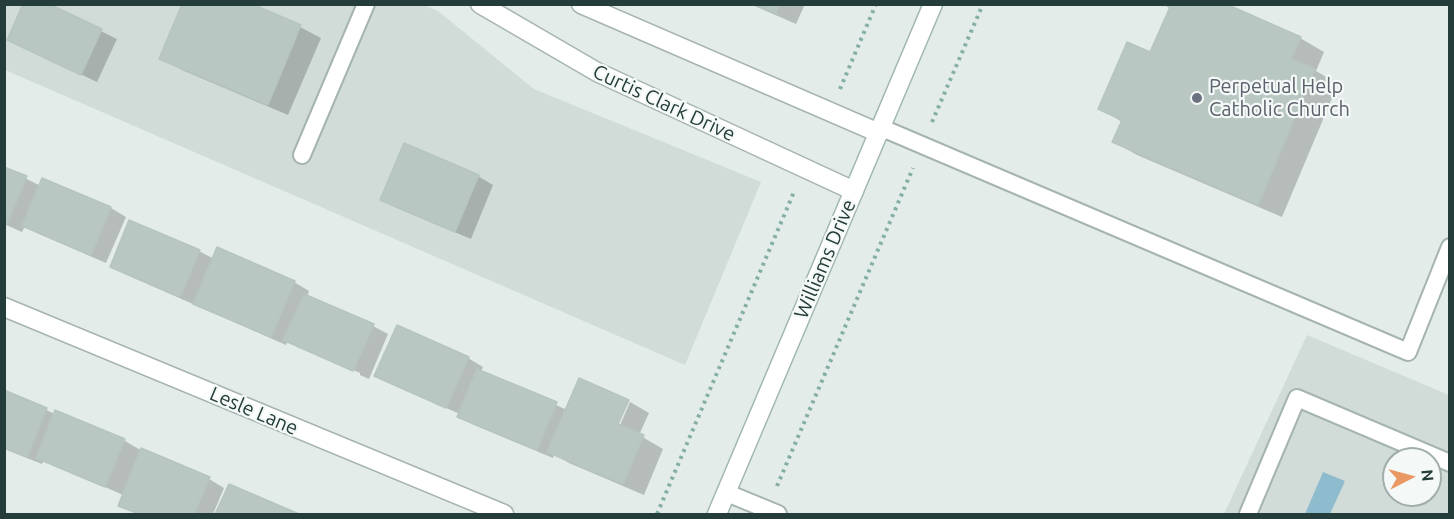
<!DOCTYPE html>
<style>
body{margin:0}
#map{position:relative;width:1454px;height:519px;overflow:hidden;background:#e3ece9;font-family:Ubuntu,sans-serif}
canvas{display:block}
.frame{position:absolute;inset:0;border:6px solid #243d3a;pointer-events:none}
.north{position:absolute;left:1382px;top:447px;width:60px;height:60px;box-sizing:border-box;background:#f4f9f7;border:2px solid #a1aeab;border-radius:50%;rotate:84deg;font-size:16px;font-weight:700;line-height:24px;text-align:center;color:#243d3a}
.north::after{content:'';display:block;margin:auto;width:21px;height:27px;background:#ea9863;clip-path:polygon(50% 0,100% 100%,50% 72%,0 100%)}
</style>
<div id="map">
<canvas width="1454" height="519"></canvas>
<div class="frame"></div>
<div class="north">N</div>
</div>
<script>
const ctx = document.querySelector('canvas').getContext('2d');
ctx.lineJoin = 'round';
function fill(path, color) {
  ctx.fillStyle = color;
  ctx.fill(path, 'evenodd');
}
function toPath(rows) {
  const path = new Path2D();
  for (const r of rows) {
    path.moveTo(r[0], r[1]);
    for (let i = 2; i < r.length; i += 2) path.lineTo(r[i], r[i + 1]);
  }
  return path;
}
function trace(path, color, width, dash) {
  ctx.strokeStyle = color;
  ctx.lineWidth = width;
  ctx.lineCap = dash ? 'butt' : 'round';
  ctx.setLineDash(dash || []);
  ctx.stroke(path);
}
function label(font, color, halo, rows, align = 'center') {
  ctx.font = font + ' Ubuntu,sans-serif';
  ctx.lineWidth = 4.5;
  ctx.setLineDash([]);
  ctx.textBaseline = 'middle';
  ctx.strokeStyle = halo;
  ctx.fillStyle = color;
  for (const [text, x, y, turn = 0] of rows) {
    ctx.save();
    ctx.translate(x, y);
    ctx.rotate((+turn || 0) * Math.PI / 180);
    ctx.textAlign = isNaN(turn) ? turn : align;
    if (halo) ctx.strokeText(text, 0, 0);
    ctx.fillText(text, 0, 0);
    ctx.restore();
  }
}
fill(toPath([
 [5,5,424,5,438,11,534,89,761,182,685,365,5,70],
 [1307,335,1449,395,1449,514,1224,514],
 [1394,459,1430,459,1430,495,1394,495]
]), '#d1dcd9');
fill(toPath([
 [1323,472,1345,481,1330,514,1305,514]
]), '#8ebbce');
fill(toPath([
 [45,4,117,39,97,82,9,40],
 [248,4,300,27,321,38,288,115,182,70,161,58],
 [750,4,805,4,796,24],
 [1163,4,1222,4,1300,38,1324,52,1316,71,1338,84,1282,217,1137,155,1114,142,1122,122,1099,108,1151,54,1171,9],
 [4,168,41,186,43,180,111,208,126,217,106,263,39,234,25,226,22,232,4,224],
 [478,176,493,185,471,239,397,208,382,200],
 [199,251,214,259,294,282,309,291,307,297,373,326,388,334,369,379,360,375,360,373,299,346,299,348,288,341,286,345,127,275,112,267],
 [468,358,483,367,481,372,617,432,630,402,649,413,639,435,663,449,644,495,569,463,554,454,553,458,474,425,459,416,460,414,391,384,376,376],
 [4,391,55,414,56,412,125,441,142,451,209,479,224,488,213,514,137,514,119,505,123,495,44,460,42,464,4,449],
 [229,486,295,514,217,514]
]), '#0003');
const building = toPath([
 [23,4,49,4,102,29,81,75,7,40,23,4],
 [182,4,252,4,301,25,268,105,159,59,182,4],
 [754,4,779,4,776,14,754,4],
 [1164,4,1226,4,1301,37,1291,59,1315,69,1258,205,1112,142,1122,120,1098,109,1127,42,1150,52,1170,7,1164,4],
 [404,143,479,175,455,232,380,200,404,143],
 [4,167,27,176,7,224,4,223,4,167],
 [42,178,111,207,91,255,22,226,42,178],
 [129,220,200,250,180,297,110,267,129,220],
 [217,247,295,281,271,337,193,304,217,247],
 [304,294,374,324,353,371,283,340,304,294],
 [397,325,469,357,446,408,374,376,397,325],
 [477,369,557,402,537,450,457,417,477,369],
 [579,378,629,400,618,424,644,435,623,484,547,452,579,378],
 [4,390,47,408,27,457,4,448,4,390],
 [55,410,125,439,105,487,36,458,55,410],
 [141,448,210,477,194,514,139,514,118,506,141,448],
 [229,484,299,514,215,514,229,484]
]);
fill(building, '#b9c7c3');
trace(building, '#b6c5c1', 1.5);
const lane = toPath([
 [882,128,1408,352,1450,247],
 [302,155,366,4],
 [727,493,778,514],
 [1248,514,1297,398,1450,463]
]);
const street = toPath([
 [480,4,597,72,854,191],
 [581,4,879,133],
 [4,307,504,514]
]);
const secondary = toPath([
 [717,514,933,4]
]);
trace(lane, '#a6b4b1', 20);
trace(street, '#a6b4b1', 21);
trace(secondary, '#a2b7b3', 21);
trace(toPath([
 [840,89,876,4],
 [932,122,983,4],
 [777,486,913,168],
 [657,514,794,192]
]), '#85aea7', 4, [3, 4.5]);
trace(lane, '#fff', 16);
trace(street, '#fff', 18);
trace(secondary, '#fff', 18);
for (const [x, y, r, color] of [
 [1197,98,6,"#6b7280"]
]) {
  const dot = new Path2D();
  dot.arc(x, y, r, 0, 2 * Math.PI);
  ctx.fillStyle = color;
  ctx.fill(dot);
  trace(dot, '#f4f9f7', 2);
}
label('20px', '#5b616d', '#f4f9f7', [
 ["Perpetual Help",1209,86],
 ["Catholic Church",1209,109]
], 'left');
label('20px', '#243d3a', '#f4f9f7', [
 ["Curtis Clark Drive",664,103,25],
 ["Williams Drive",825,259,-67],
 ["Lesle Lane",254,411,23]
]);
</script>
